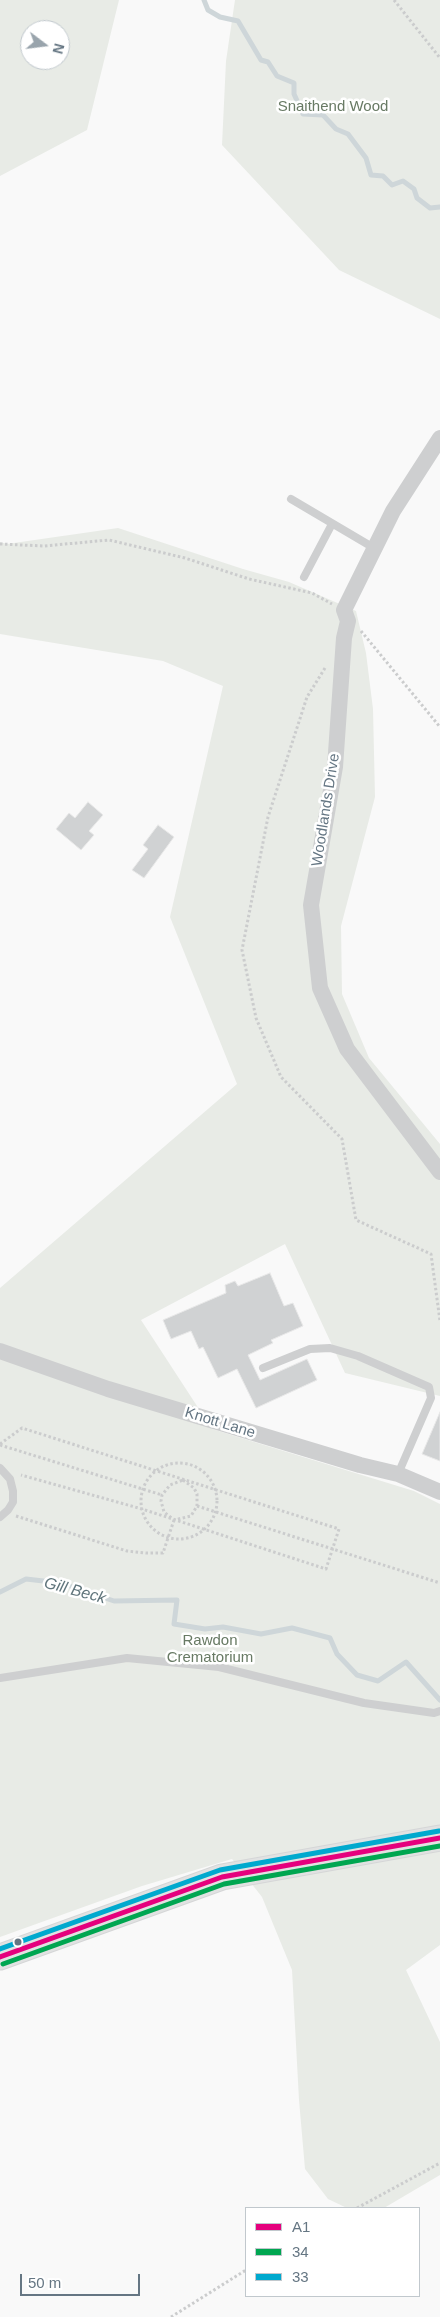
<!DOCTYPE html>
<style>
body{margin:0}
#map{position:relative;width:440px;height:2317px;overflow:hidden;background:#f9f9f9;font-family:Arial,sans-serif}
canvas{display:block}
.legend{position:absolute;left:245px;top:2207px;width:175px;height:90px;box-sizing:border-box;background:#fff;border:1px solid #c1c8cd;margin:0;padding:6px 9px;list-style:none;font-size:15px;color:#657683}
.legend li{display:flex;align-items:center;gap:10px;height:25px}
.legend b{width:25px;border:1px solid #c1c8cd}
.north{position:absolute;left:20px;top:20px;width:50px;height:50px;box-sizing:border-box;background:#fff;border:1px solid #c1c8cd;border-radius:50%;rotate:105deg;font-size:14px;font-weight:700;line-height:20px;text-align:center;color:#657683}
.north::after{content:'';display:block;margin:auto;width:18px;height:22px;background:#99a4ac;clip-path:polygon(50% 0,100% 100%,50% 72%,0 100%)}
.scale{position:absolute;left:20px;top:2274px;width:120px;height:22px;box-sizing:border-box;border:2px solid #657683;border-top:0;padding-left:6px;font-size:15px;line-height:18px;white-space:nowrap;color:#657683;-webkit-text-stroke:4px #fff;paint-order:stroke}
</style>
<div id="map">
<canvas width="440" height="2317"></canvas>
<ul class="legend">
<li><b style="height:6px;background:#e5007d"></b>A1</li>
<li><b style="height:6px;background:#00a651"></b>34</li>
<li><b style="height:6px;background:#00a9ce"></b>33</li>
</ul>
<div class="north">N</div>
<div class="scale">50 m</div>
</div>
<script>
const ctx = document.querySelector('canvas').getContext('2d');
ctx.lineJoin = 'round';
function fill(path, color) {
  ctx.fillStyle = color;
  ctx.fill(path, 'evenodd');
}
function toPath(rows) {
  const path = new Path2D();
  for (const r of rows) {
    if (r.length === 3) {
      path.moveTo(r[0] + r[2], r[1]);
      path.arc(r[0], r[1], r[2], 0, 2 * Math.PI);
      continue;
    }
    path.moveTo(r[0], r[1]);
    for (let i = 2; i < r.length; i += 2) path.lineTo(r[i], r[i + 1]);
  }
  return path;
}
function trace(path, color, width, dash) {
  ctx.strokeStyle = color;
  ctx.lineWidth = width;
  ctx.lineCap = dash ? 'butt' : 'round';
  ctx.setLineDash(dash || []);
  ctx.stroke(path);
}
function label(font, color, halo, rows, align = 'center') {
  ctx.font = font + ' Arial,sans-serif';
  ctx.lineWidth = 5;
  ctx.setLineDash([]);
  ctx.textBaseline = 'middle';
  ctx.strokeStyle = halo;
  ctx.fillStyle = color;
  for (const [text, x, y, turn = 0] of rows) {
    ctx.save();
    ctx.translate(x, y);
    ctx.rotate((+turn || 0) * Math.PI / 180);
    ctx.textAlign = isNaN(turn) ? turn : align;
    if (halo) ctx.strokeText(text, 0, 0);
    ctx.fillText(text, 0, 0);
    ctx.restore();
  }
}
fill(toPath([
 [0,0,119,0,87,130,0,176],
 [30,30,60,30,60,60,30,60],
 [235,0,440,0,440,319,339,270,222,145,226,61],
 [118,528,243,569,289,582,356,611,366,653,373,709,375,797,341,926,342,994,369,1058,440,1144,440,1396,345,1373,285,1244,141,1320,212,1429,414,1491,440,1504,440,1945,406,1970,440,2042,440,2175,384,2208,347,2208,328,2199,305,2169,299,2100,292,1970,262,1897,232,1859,142,1886,0,1937,0,1288,237,1084,170,917,223,686,163,661,0,634,0,542,7,544]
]), '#e8ebe6');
trace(toPath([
 [204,0,208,10,220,17,238,21,261,60,268,62,277,76,294,83,294,94,303,114,323,115,336,129,348,134,366,158,371,175,383,176,392,185,403,181,414,189,417,198,430,208,440,207],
 [0,1592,26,1579,61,1583,114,1601,177,1600,174,1624,205,1629,223,1627,261,1634,292,1628,330,1638,337,1654,357,1675,378,1681,406,1662,440,1700]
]), '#ced6d9', 5);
const building = toPath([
 [88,802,103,815,89,831,94,835,81,850,56,829,69,813,75,818,88,802],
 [158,825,174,837,144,878,132,870,148,849,143,845,158,825],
 [270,1273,284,1306,293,1303,303,1326,271,1340,273,1343,248,1355,260,1380,307,1359,317,1380,256,1408,237,1369,218,1378,203,1347,199,1349,191,1331,171,1339,163,1320,226,1293,225,1285,235,1281,238,1286,270,1273],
 [440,1412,440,1461,422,1454,440,1412]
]);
fill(building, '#d0d2d3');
trace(building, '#e8e8e8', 1);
const primary = toPath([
 [0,1957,222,1877,440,1838]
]);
trace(primary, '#d5d6d7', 27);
trace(toPath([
 [394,0,440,58],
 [0,544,44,546,109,540,185,558,249,579,312,593,332,604],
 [361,631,440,727],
 [325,668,307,697,268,817,242,950,256,1018,281,1077,342,1139,356,1220,431,1254,440,1321],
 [0,1444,22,1428,339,1529,326,1569,142,1509,21,1475],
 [0,1445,162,1495],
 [179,1501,38],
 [183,1480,194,1488,197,1494,197,1506,191,1516,174,1520,164,1512,161,1501,162,1495,170,1485,183,1480],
 [197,1506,440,1583],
 [16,1516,127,1551,146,1553,163,1553,174,1520],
 [357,2208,440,2163],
 [171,2317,246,2270]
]), '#cbcccd', 3, [2.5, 2.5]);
trace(toPath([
 [291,499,374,548],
 [304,577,332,524],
 [263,1368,310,1349,330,1348,358,1356,429,1387,431,1398,398,1474],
 [0,1468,10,1479,13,1491,13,1502,8,1510,0,1517],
 [0,1678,127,1658,219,1667,364,1703,434,1713,440,1711]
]), '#cecfd0', 8);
trace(toPath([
 [440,438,393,511,344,610,348,621,344,638,335,767,311,905,320,988,347,1049,440,1172],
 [0,1351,108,1389,360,1465,398,1474,440,1492]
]), '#cecfd0', 16);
trace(primary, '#e1e2e2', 25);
trace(toPath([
 [0,1957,222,1877,440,1838]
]), '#e5007d', 5);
trace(toPath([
 [3,1964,224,1884,440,1846]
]), '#00a651', 5);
trace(toPath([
 [0,1949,220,1870,439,1831]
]), '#00a9ce', 5);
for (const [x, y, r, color] of [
 [18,1942,4.5,"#657683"]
]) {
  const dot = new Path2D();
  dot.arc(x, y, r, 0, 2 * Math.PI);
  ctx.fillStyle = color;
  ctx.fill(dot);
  trace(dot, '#fff', 2);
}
label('15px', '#687a64', '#fff', [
 ["Snaithend Wood",333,107],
 ["Rawdon",210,1641],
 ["Crematorium",210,1658]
]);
label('15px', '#657683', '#fff', [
 ["Woodlands Drive",326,810,-81],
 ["Knott Lane",220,1423,17]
]);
label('italic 16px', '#60757c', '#fff', [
 ["Gill Beck",75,1591,15]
]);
</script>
